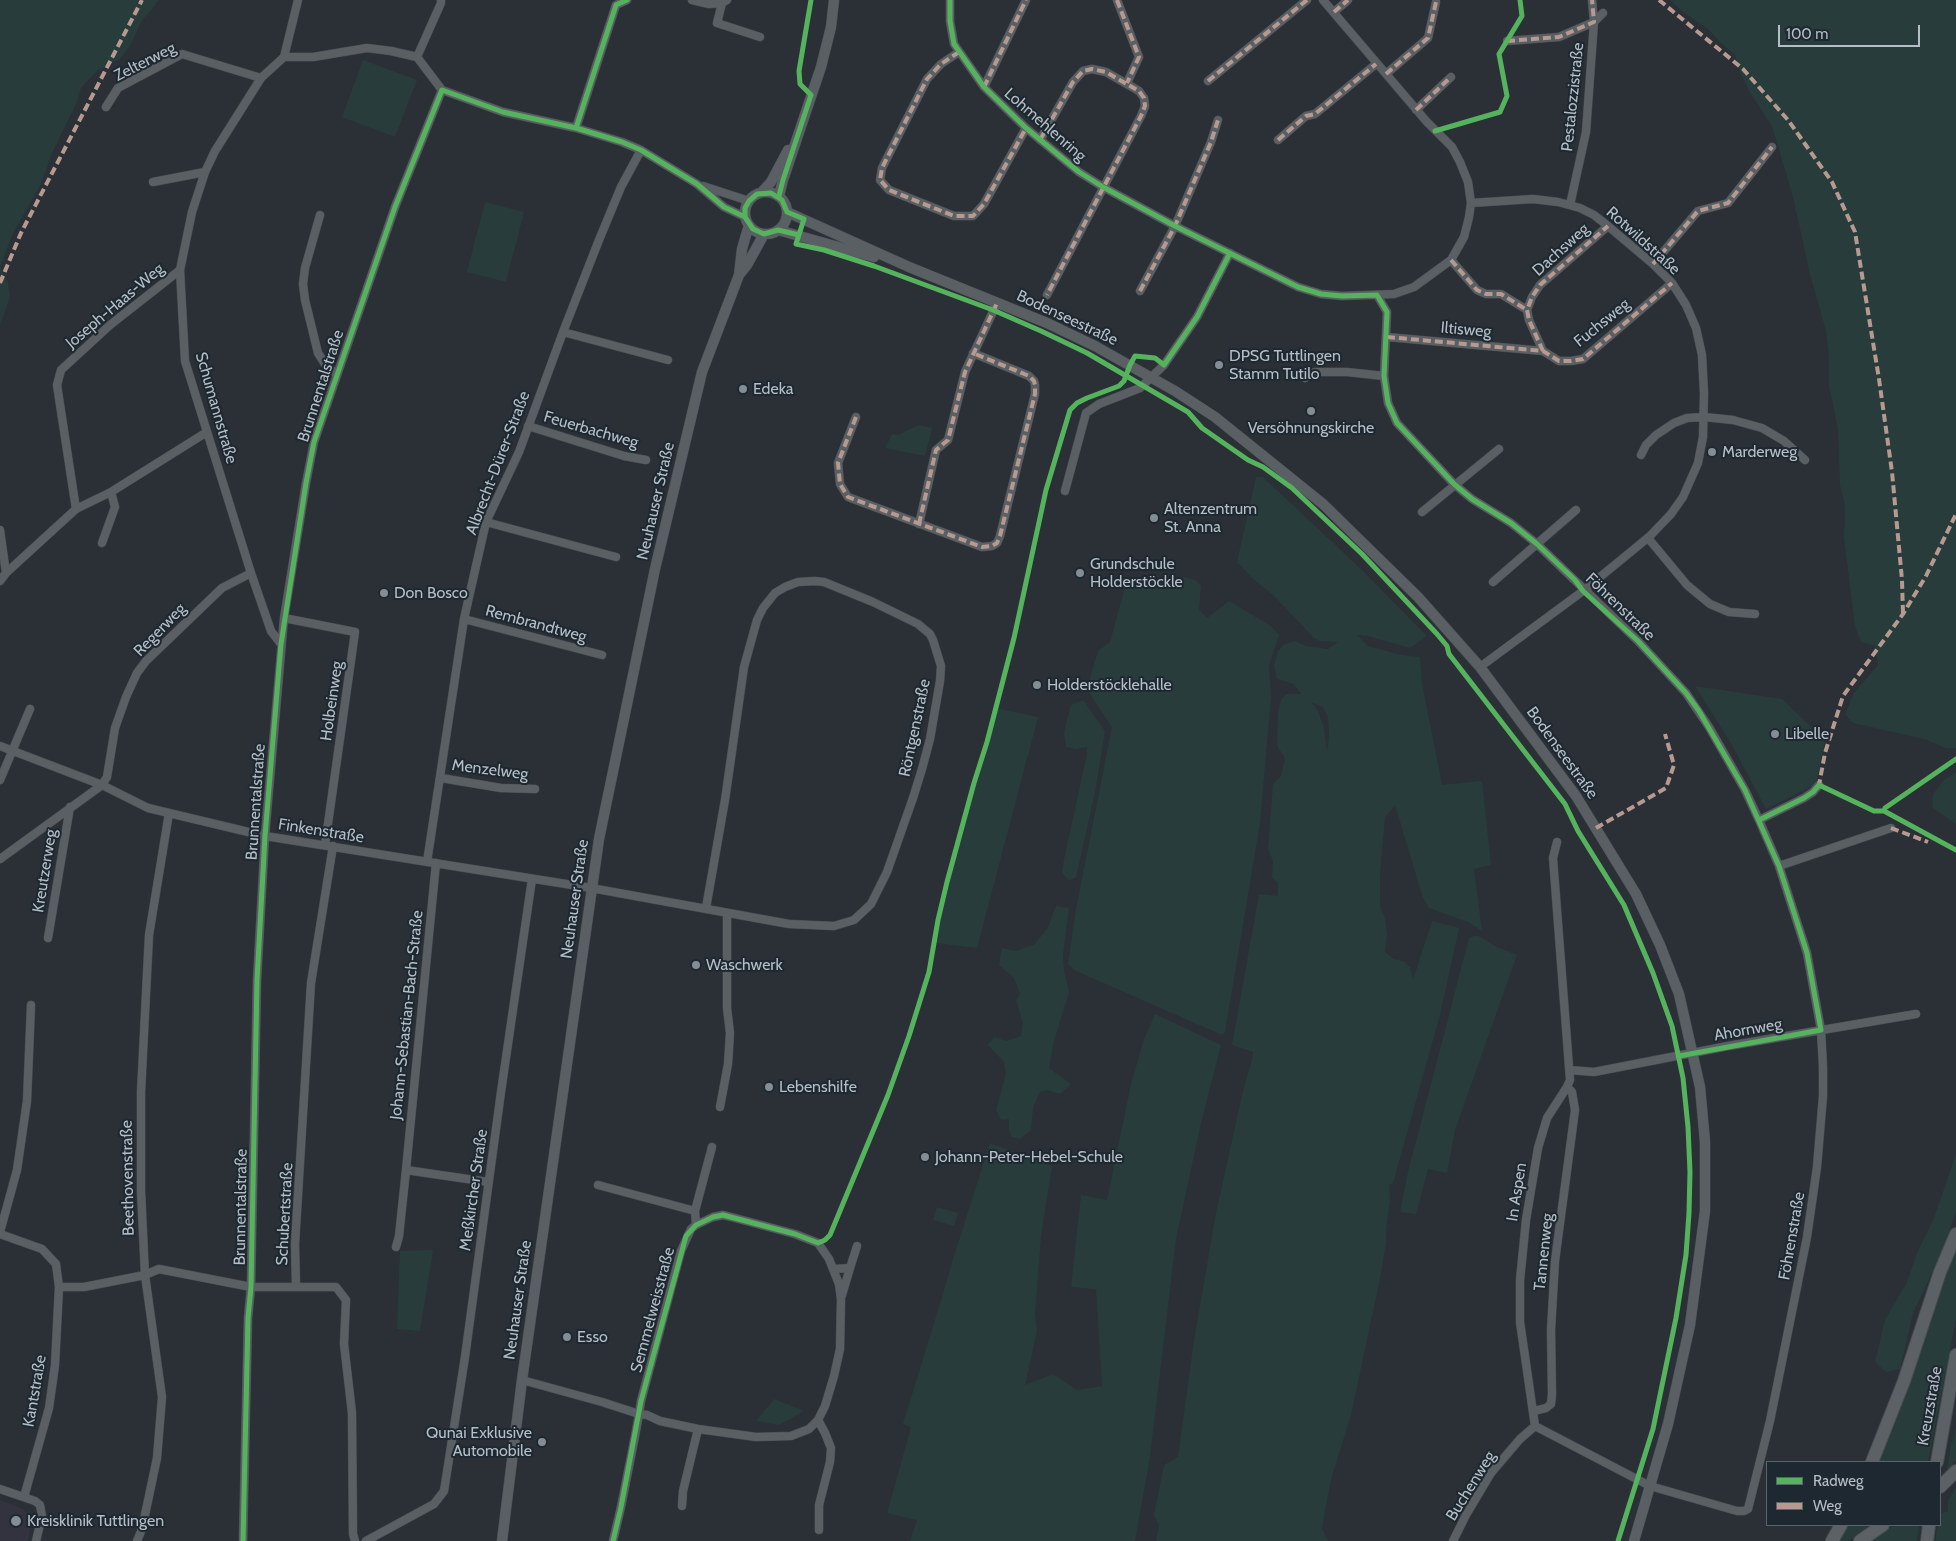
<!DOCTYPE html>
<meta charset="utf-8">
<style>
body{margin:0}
#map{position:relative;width:1956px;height:1541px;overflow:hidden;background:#2a3036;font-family:Cabin,sans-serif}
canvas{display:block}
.legend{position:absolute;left:1766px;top:1461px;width:175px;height:65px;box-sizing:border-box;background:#1e2830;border:1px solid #5a646c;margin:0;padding:6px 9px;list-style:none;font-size:15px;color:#b5bec6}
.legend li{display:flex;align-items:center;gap:10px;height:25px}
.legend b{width:25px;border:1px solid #5a646c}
.scale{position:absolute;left:1778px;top:25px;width:142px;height:22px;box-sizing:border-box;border:2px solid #b5bec6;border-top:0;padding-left:6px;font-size:15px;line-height:18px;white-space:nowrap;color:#b5bec6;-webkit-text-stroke:4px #1e2830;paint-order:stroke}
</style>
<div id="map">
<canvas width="1956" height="1541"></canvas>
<ul class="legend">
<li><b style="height:6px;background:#56b35d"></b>Radweg</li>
<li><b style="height:6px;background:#b69a8f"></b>Weg</li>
</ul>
<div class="scale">100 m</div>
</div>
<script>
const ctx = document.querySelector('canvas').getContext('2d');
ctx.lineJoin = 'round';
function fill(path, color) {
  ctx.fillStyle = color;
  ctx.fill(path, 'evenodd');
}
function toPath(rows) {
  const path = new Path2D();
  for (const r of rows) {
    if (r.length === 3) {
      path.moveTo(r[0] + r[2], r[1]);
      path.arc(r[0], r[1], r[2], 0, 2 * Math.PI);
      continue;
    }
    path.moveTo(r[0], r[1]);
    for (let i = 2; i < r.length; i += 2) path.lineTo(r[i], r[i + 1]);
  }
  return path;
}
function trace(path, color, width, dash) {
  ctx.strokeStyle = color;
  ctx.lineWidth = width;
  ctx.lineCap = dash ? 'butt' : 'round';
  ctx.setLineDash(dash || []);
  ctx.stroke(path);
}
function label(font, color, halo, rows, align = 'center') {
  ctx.font = font + ' Cabin,sans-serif';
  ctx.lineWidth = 4;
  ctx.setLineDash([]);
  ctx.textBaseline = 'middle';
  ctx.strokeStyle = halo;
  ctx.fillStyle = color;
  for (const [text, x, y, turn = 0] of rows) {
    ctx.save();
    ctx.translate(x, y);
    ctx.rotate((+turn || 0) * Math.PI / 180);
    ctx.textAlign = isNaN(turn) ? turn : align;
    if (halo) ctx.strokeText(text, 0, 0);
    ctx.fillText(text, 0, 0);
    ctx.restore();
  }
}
fill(toPath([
 [0,1500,23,1509,32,1517,28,1541,0,1541]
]), '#32333f');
fill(toPath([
 [0,0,159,0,141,22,131,44,120,59,98,70,81,88,76,104,52,153,41,184,13,233,0,267,8,283,10,297,0,325],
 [1670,0,1956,0,1956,748,1946,748,1924,739,1853,723,1845,714,1854,693,1878,665,1875,646,1861,642,1855,626,1844,538,1845,506,1840,485,1838,429,1829,386,1829,357,1826,331,1810,274,1793,197,1772,126,1749,91,1741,74,1735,55,1720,42,1708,29,1683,12],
 [363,60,417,80,395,137,342,117],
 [485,202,524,212,506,282,467,272],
 [919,425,932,428,925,456,885,448,892,434,898,435],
 [1256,477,1263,477,1364,572,1427,636,1410,648,1368,636,1357,635,1368,646,1401,655,1420,657,1422,684,1442,785,1482,781,1491,865,1474,869,1482,931,1468,922,1429,908,1423,898,1395,805,1385,817,1380,875,1380,907,1385,918,1387,935,1385,952,1394,959,1403,961,1410,967,1413,980,1432,921,1459,928,1440,1015,1393,1183,1389,1185,1390,1199,1386,1230,1386,1243,1381,1274,1351,1415,1332,1476,1324,1516,1322,1529,1328,1541,1156,1541,1159,1525,1154,1515,1164,1465,1178,1457,1194,1340,1216,1213,1242,1095,1252,1059,1253,1052,1232,1045,1259,894,1278,896,1278,883,1272,877,1273,861,1268,849,1273,784,1281,776,1285,758,1277,746,1278,712,1281,700,1286,694,1301,694,1294,684,1277,679,1274,665,1278,651,1284,644,1295,641,1305,646,1328,649,1338,642,1320,641,1314,638,1272,594,1254,580,1237,562],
 [1311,702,1323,707,1328,717,1329,735,1327,752,1324,728,1318,711],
 [1185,577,1195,580,1201,586,1199,610,1207,618,1229,601,1271,626,1279,635,1269,665,1271,697,1260,823,1225,1032,1222,1035,1074,970,1068,964,1076,909,1112,727,1088,691,1091,674,1098,651,1110,642,1125,587,1143,579],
 [1695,686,1782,699,1825,740,1816,784,1766,809,1732,745],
 [1083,700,1105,731,1095,793,1083,846,1076,877,1069,881,1062,873,1064,859,1087,754,1087,747,1076,749,1066,747,1064,733,1071,705],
 [996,708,1038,717,977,948,936,943,940,914,955,852],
 [1956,772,1956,824,1932,807,1933,794,1944,780],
 [1056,906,1069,908,1063,955,1064,971,1069,992,1054,1041,1049,1068,1071,1084,1060,1094,1047,1090,1040,1092,1033,1108,1031,1130,1020,1139,1011,1137,1009,1130,1009,1119,1001,1120,996,1110,1006,1074,1004,1062,988,1045,994,1037,1007,1041,1021,1036,1023,1023,1016,1000,1020,994,1014,978,999,965,1002,948,1016,951,1035,944,1048,927],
 [1474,936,1479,936,1497,947,1517,955,1455,1130,1447,1173,1428,1169,1416,1214,1400,1212,1408,1172,1469,938],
 [1155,1014,1221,1045,1201,1123,1176,1239,1150,1457,1135,1541,910,1541,917,1520,887,1513,911,1427,903,1424,942,1297,953,1259,990,1143,1052,1166,1041,1236,1035,1314,1037,1331,1025,1385,1053,1374,1077,1390,1102,1386,1096,1289,1071,1287,1081,1195,1107,1200,1131,1084,1144,1039],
 [1956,1154,1956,1212,1943,1249,1913,1313,1900,1369,1886,1372,1875,1362,1885,1320,1906,1284,1917,1253,1934,1218],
 [937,1207,958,1213,954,1226,933,1220],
 [1956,1245,1956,1319,1928,1462,1877,1462],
 [433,1250,420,1331,397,1329,400,1251],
 [774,1399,804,1411,779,1425,756,1421],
 [1956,1425,1956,1460,1947,1472,1951,1443,1954,1439],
 [1956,1487,1956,1541,1935,1541,1938,1525,1940,1525,1940,1514,1948,1511,1948,1501],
 [1847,1525,1871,1525,1849,1541,1838,1541],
 [1895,1525,1919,1525,1917,1541,1871,1541]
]), '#283c3b');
const minor = toPath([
 [692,0,709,4,722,3,727,0],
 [950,0,950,21,954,44,984,87,1026,128,1079,172,1103,187,1175,226,1298,287,1321,294,1342,296,1394,294,1414,287,1451,260,1464,237,1469,217,1471,203,1468,182,1460,162,1452,147,1427,122,1323,0],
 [1117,0,1139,57,1127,83],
 [722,3,717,23,760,37],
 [1334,12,1348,0],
 [1507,41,1559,37,1594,22,1592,0],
 [959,52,941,64,927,79,882,168,880,180,889,190,954,216,973,216,984,204,1026,128],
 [284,57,298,0],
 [417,57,442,90,503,112,576,128,622,142,641,150,697,184,724,207,745,217],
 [417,57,441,3,441,0],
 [1386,74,1428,38,1436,2],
 [1208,81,1307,0],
 [984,87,1026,0],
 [106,107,118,88,182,54,261,78],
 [1416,110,1451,77],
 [576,128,616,5,627,0],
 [1040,140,1073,82,1083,71,1092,69,1106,72,1139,91,1144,98,1145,106,1141,116,1047,295],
 [1278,140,1306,116,1315,114,1376,64],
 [153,182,205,172],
 [703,186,749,201],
 [1471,203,1533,199,1558,202,1580,208,1594,215,1608,226,1653,264,1672,283,1686,305,1696,328,1702,355,1704,393,1703,437,1698,463,1683,497,1671,514,1650,536,1583,591,1480,667],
 [1570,205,1586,132,1594,22,1603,13],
 [320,215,305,268,303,284,305,300,318,353,325,364,337,375],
 [1451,260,1477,290,1486,294,1501,294,1527,310],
 [1653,264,1698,211,1728,203,1772,147],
 [1140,291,1175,226,1211,142,1218,120],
 [1377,295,1387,312,1384,376,1388,403,1397,423,1454,484,1472,499,1511,523,1537,544,1638,641,1686,693,1709,727,1745,790,1759,820,1779,866,1807,953,1821,1030,1823,1067,1823,1096,1817,1167,1807,1237,1770,1421,1748,1509,1744,1511,1737,1511,1650,1486,1535,1426,1520,1322,1520,1280,1526,1220,1538,1148,1547,1118,1567,1087,1570,1080,1553,858,1557,842],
 [563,332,668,360],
 [1387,337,1543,351,1559,361,1571,361,1583,359,1672,283],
 [1543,351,1529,320,1527,310,1532,297,1540,285,1608,226],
 [1305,378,1315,372,1347,372,1384,376],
 [856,417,838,463,840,484,848,497,982,547,992,546,997,543,1000,536,1035,394,1035,385,1034,381,1029,376,973,353],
 [528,426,624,456,646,460],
 [1641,455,1646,445,1656,435,1674,423,1687,418,1704,417,1733,420,1762,428,1784,441,1805,460],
 [1065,491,1086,413,1099,404,1140,388,1164,365,1197,317,1230,253],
 [76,509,57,385,61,370,110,325,180,270],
 [1422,512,1499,449],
 [486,522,616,557],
 [919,524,936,450,948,440,965,372,997,303],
 [0,530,6,573],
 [1648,538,1687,585,1710,604,1729,612,1755,614],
 [102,543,115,507,111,492],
 [0,581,6,573,76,509,111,492,207,432],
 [1493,582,1576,510],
 [284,618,355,632,325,845],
 [464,619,602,655],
 [281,644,271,631,251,573,185,361,180,270,192,212,205,172,215,151,261,78,284,57,313,57,367,48,391,51,417,57],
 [0,746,102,785,148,808,265,836,591,888,789,924,834,926,854,920,871,904,887,872,913,798,922,769,930,739,940,681,941,666,933,640,930,634,918,624,873,602,824,582,815,581,798,582,785,587,775,593,763,608,757,620,744,667,725,800,706,908],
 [441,778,501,788,535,789],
 [0,780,30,709],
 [1759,820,1804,798,1813,792,1819,785],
 [0,859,102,785,107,777,115,728,126,697,137,673,146,661,222,588,251,573],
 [427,862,464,619,486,522,519,452,563,332,599,240,621,187,641,150],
 [1779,866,1891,828],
 [48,938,70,807],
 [1570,1070,1594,1072,1728,1046,1916,1014],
 [720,1107,728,1064,730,1033,727,1008,727,913],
 [406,1170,488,1182],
 [598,1185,695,1211],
 [696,1225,695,1211,712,1147],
 [0,1232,17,1170,27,1101,31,1005],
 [0,1234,42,1249,56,1264,59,1287,55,1365,49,1408,24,1497],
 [396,1247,399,1236,406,1170,436,863],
 [834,1269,850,1268,857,1246],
 [296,1286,295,1244,311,983,333,846],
 [59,1287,84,1287,145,1275,159,1269,251,1287,336,1287,346,1300,344,1344,352,1413,353,1534,355,1541],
 [842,1295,850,1268],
 [522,1380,602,1402,639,1414,647,1415,660,1421,698,1429,756,1437,791,1436,809,1429,818,1420,825,1406,834,1376,840,1349,841,1299,839,1284,829,1259,818,1243,795,1234,735,1218,723,1215,713,1217,696,1225,691,1229,681,1251,641,1401,639,1414,636,1431,621,1507,613,1541],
 [1534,1411,1546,1408,1551,1404,1552,1394,1551,1330,1555,1261,1575,1110,1572,1092,1567,1087],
 [818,1420,825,1433,831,1448,830,1462,819,1505,819,1530],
 [0,1489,35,1501,40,1505,42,1516,36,1541],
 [682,1506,683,1491,698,1429],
 [137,1541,142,1529,157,1458,162,1397,145,1275,141,1191,141,1092,149,935,169,813],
 [243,1541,248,1318,251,1287,257,980,265,836,284,618,306,483,314,442,395,207,442,90],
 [366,1541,434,1504,444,1491,465,1357,501,1092,532,879],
 [1453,1541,1466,1515,1491,1473,1520,1439,1535,1426]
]);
const tertiary = toPath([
 [762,192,771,182,788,150],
 [766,213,21],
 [779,196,783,180,821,67,831,27,834,0],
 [787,212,909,267,1047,323,1095,346,1175,391,1215,417,1323,504,1418,597,1480,667,1576,796,1636,894,1660,945,1679,994,1700,1087,1705,1142,1705,1211,1690,1325,1668,1424,1634,1541],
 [778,230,874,257],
 [739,275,742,249,749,225],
 [502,1541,522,1380,599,839,655,569,702,372,739,275,747,265,764,234]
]);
const primary = toPath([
 [1872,1462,1904,1381,1940,1272,1956,1234],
 [1937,1462,1956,1355],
 [1940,1487,1956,1471],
 [1832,1541,1841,1525],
 [1860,1541,1883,1525],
 [1927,1541,1929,1525]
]);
trace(minor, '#484c51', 9);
trace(tertiary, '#484c51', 11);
trace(primary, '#484d53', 14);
trace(minor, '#5a5f64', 8);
trace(tertiary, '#5a5f64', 10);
trace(primary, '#5c6166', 12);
trace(toPath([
 [1117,0,1139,57,1127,83],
 [1659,0,1743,69,1788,120,1832,182,1855,232,1879,379,1892,472,1902,580,1903,614],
 [1334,12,1348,0],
 [1507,41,1559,37,1594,22,1592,0],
 [959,52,941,64,927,79,882,168,880,180,889,190,954,216,973,216,984,204,1026,128],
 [1386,74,1428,38,1436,2],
 [1208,81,1307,0],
 [984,87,1026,0],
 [1416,110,1451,77],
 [1040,140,1073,82,1083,71,1092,69,1106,72,1139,91,1144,98,1145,106,1141,116,1047,295],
 [1278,140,1306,116,1315,114,1376,64],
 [1451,260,1477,290,1486,294,1501,294,1527,310],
 [1653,264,1698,211,1728,203,1772,147],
 [0,283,21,233,142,0],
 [1140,291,1175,226,1211,142,1218,120],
 [1387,337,1543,351,1559,361,1571,361,1583,359,1672,283],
 [1543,351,1529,320,1527,310,1532,297,1540,285,1608,226],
 [856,417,838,463,840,484,848,497,982,547,992,546,997,543,1000,536,1035,394,1035,385,1034,381,1029,376,973,353],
 [919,524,936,450,948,440,965,372,997,303],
 [1821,786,1819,785,1825,753,1843,696,1903,614,1926,576,1956,514],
 [1596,828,1666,788,1674,765,1665,734],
 [1891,828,1928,842]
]), '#b69a8f', 4, [8, 4]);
trace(toPath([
 [950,0,950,21,954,44,984,87,1026,128,1079,172,1103,187,1175,226,1298,287,1321,294,1342,296,1377,295,1387,312,1384,376,1388,403,1397,423,1454,484,1472,499,1511,523,1537,544,1575,580,1583,591,1638,641,1686,693,1699,711,1745,790,1779,866,1807,953,1821,1030,1679,1056],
 [576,128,616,5,627,0],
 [1435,131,1500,112,1507,96,1499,54,1522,16,1520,0],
 [779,196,783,180,811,95,800,84,799,71,811,0],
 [799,235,778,230,764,234,753,229,745,217,745,208,749,201,757,194,771,193,782,200,787,212,804,219,796,244,824,250,874,266,993,310,1041,331,1087,353,1188,412,1202,428,1248,460,1263,467,1292,488,1362,554,1437,634,1447,646,1449,654,1565,804,1578,831,1624,905,1653,973,1672,1026,1683,1078,1688,1127,1690,1172,1689,1213,1686,1255,1676,1318,1653,1429,1618,1541],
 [1884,811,1885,808,1956,759],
 [1759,820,1804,798,1813,792,1819,785,1874,811,1884,811,1956,850],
 [243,1541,248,1318,251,1287,257,980,265,836,281,644,306,483,314,442,395,207,442,90,503,112,576,128,622,142,641,150,697,184,724,207,745,217],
 [613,1541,621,1507,641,1401,686,1236,696,1225,713,1217,723,1215,795,1234,818,1243,825,1240,830,1235,835,1223,888,1095,909,1036,929,972,938,920,947,882,974,783,987,742,1014,638,1046,490,1070,410,1077,403,1087,398,1119,386,1124,381,1130,365,1135,356,1155,358,1164,365,1197,317,1230,253]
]), '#56b35d', 5);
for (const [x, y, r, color] of [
 [1219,365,5,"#848c94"],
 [743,389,5,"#848c94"],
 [1311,411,5,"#848c94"],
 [1712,452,5,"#848c94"],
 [1154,518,5,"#848c94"],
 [1080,573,5,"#848c94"],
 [384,593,5,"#848c94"],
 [1037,685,5,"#848c94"],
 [1775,734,5,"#848c94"],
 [696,965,5,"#848c94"],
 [769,1087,5,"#848c94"],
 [925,1157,5,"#848c94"],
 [567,1337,5,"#848c94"],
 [542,1442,5,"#848c94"],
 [16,1521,6,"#848c94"]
]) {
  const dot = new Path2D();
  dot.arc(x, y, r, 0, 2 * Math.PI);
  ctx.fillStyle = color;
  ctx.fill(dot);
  trace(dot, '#1e2830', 2);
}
label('16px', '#b5bec6', '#1e2830', [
 ["Zelterweg",145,62,-27],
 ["Pestalozzistraße",1573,97,-84],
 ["Lohmehlenring",1045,125,41],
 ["Rotwildstraße",1643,241,42],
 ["Dachsweg",1561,250,-42],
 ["Joseph-Haas-Weg",115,306,-40],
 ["Bodenseestraße",1067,318,25],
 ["Fuchsweg",1602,323,-39],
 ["Iltisweg",1466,330,5],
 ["Brunnentalstraße",321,386,-72],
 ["Schumannstraße",216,408,74],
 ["Feuerbachweg",591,430,16],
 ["Albrecht-Dürer-Straße",498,463,-69],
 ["Neuhauser Straße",656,501,-77],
 ["Föhrenstraße",1620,607,44],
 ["Rembrandtweg",536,624,15],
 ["Regerweg",160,630,-46],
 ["Holbeinweg",332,701,-82],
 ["Röntgenstraße",915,728,-78],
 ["Bodenseestraße",1562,753,54],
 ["Menzelweg",490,770,7],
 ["Brunnentalstraße",256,802,-86],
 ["Finkenstraße",321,831,9],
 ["Kreutzerweg",45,871,-81],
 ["Neuhauser Straße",575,899,-82],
 ["Johann-Sebastian-Bach-Straße",407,1015,-84],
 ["Ahornweg",1748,1030,-10],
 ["Beethovenstraße",128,1178,-91],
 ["Meßkircher Straße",474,1190,-82],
 ["In Aspen",1517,1192,-81],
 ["Brunnentalstraße",241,1207,-89],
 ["Schubertstraße",285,1214,-87],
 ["Föhrenstraße",1792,1236,-80],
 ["Tannenweg",1544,1252,-84],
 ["Neuhauser Straße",518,1300,-82],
 ["Semmelweisstraße",653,1310,-75],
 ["Kantstraße",35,1391,-80],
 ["Kreuzstraße",1930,1406,-80],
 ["Buchenweg",1471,1486,-58]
]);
label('16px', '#b5bec6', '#1e2830', [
 ["DPSG Tuttlingen",1229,356],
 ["Stamm Tutilo",1229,374],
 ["Edeka",753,389],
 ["Versöhnungskirche",1311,428,"center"],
 ["Marderweg",1722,452],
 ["Altenzentrum",1164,509],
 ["St. Anna",1164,527],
 ["Grundschule",1090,564],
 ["Holderstöckle",1090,582],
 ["Don Bosco",394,593],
 ["Holderstöcklehalle",1047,685],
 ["Libelle",1785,734],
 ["Waschwerk",706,965],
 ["Lebenshilfe",779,1087],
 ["Johann-Peter-Hebel-Schule",935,1157],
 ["Esso",577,1337],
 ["Qunai Exklusive",532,1433,"right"],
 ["Automobile",532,1451,"right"],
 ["Kreisklinik Tuttlingen",27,1521]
], 'left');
</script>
